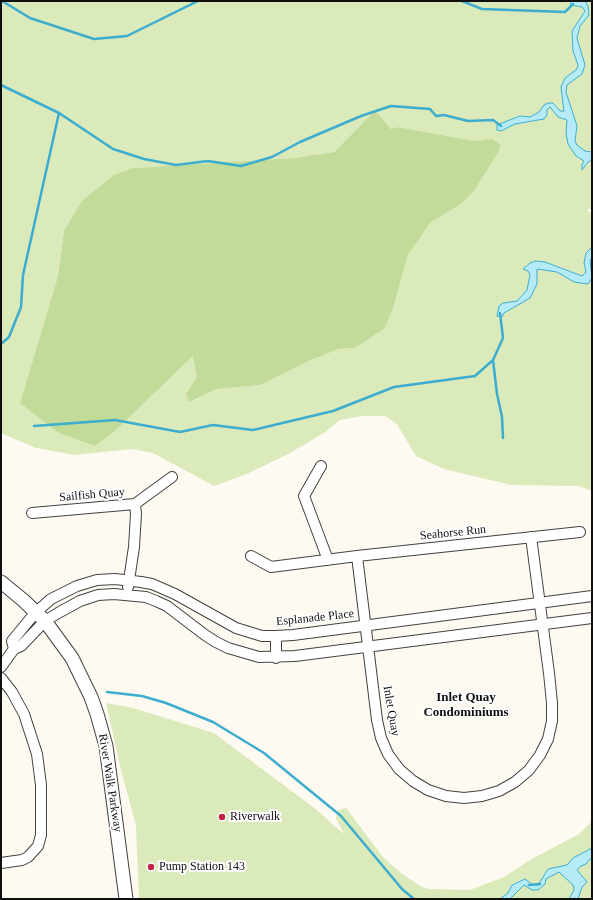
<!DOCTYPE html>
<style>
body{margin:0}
#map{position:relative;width:593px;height:900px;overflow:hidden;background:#fffaf1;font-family:"Times New Roman",serif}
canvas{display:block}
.frame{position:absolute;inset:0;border:2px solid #0f0f0f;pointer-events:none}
</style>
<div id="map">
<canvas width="593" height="900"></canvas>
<div class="frame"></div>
</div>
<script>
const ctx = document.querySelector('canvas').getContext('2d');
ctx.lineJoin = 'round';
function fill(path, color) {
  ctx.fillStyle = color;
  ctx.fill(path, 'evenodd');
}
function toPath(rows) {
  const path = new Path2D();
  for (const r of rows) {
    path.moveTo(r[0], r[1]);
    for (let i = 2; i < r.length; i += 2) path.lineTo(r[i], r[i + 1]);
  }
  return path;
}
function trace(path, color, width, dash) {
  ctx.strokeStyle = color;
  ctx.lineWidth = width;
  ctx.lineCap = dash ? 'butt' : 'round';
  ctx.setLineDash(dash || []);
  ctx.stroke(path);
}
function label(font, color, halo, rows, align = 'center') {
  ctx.font = font + ' "Times New Roman",serif';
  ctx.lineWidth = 4;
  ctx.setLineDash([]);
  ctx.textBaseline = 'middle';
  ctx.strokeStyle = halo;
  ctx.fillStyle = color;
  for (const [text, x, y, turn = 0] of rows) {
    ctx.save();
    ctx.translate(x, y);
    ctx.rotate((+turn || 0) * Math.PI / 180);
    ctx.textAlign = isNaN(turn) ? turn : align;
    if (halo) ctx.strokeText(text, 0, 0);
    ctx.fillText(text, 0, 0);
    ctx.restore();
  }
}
fill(toPath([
 [1,1,570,1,571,5,582,7,585,11,572,31,573,51,578,65,577,70,565,78,561,87,564,111,560,111,553,103,544,105,539,112,530,117,520,116,501,131,515,124,544,119,547,110,550,107,567,120,566,134,576,156,584,161,582,169,588,162,592,160,592,211,591,209,587,209,592,215,592,247,586,253,584,263,586,272,582,276,545,262,524,269,528,271,530,275,527,290,517,301,503,303,504,313,530,298,537,284,537,269,557,272,574,282,588,284,592,278,592,491,579,486,511,485,444,469,416,456,397,424,385,416,363,416,340,420,324,433,288,454,247,474,214,486,153,453,132,449,75,455,36,448,1,433],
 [375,112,391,129,398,127,475,141,492,140,458,206,430,223,408,255,393,309,384,329,355,348,339,349,311,360,260,385,217,389,190,402,186,394,197,377,194,355,113,433,95,446,20,403,58,276,64,231,133,168,294,158,334,152],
 [584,1,592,1,592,152,585,151,577,146,575,141,577,126,566,92,567,85,582,74,585,65,577,38,580,26,589,15],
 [106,703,133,708,214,733,313,807,344,834,336,818,338,810,346,808,383,857,401,873,420,886,428,889,470,890,504,877,530,860,579,834,592,821,592,848,573,858,567,865,548,869,542,878,592,858,592,899,578,899,582,887,586,882,570,899,139,899,136,825,121,770],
 [525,879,524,885,508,892,512,884]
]), '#dbeaba');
fill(toPath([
 [375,111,391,129,398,127,475,141,492,139,500,144,499,151,473,192,458,206,430,223,408,255,393,309,384,329,355,348,339,349,311,360,260,385,217,389,189,402,186,394,197,377,193,356,113,433,95,446,59,433,20,403,58,276,64,231,82,201,114,175,133,168,294,158,334,152]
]), '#c2db99');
const water = toPath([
 [570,1,585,1,588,6,589,15,580,26,577,38,585,65,582,74,567,85,566,92,577,126,575,141,577,145,585,151,592,152,592,160,588,162,582,170,582,165,584,161,576,156,568,144,566,134,567,120,558,117,550,107,547,110,547,115,544,119,515,124,501,131,497,130,497,125,502,123,520,116,530,117,539,112,544,105,548,103,553,103,560,111,564,111,561,87,565,78,577,69,578,65,573,51,572,31,585,11,582,7,571,5,570,1],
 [592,247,592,259,590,260,592,278,588,284,574,282,557,272,537,269,537,284,530,298,504,313,502,317,497,316,499,306,503,303,517,301,527,290,530,275,528,271,523,269,530,263,535,261,545,262,582,276,586,272,584,263,586,253,592,247],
 [592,848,592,859,590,859,586,864,581,866,577,870,587,882,582,887,578,899,569,899,574,890,573,885,559,872,546,879,545,884,538,890,532,890,524,885,510,899,500,899,508,893,512,885,525,879,533,885,538,885,548,869,567,865,573,858,592,848]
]);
fill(water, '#b5eaf7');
trace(water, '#3cadce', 1);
trace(toPath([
 [2,1,30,18,94,39,127,36,198,1],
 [462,1,482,9,565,12,573,4],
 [1,85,59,113,113,149,144,159,176,165,208,161,241,166,272,157,300,142,361,116,391,106,430,109,436,116,444,115,468,121,493,120,501,126],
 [500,313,503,338,493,360,497,394,502,417,503,438],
 [1,344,9,337,21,307,23,275,59,113],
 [34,426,115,420,180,432,213,425,253,430,333,411,394,387,475,376,493,360],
 [107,692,142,696,166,703,213,722,264,753,341,816,402,889,414,899],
 [529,885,540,884]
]), '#3cadce', 2.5);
const minor = toPath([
 [321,466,304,496,328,560],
 [32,513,135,504,172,477],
 [251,556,271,567,357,556,580,532],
 [357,556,377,720,381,738,388,754,399,769,413,781,428,790,446,796,464,798,482,796,499,791,515,782,529,770,540,755,548,739,552,721,552,703,549,673,531,537],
 [128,587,134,547,136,514,135,504],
 [276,636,276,658],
 [14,649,12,641,35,613,51,599,77,586,97,580,115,579,141,582,152,584,175,594,236,628,262,636,276,636,293,635,592,596],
 [1,667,14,649,21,646,45,621,58,613,80,601,98,595,114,594,146,597,156,601,167,606,205,635,216,642,228,648,259,657,295,656,592,618],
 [1,678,12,692,24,714,37,754,41,785,41,835,38,846,28,857,22,860,1,863]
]);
const tertiary = toPath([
 [1,582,23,600,45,621,72,658,91,697,97,714,106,746,126,899]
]);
trace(minor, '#424242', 12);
trace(tertiary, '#424242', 15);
trace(minor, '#fff', 10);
trace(tertiary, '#fff', 13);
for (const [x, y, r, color] of [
 [222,817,4,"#c02548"],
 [151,867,4,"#c02548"]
]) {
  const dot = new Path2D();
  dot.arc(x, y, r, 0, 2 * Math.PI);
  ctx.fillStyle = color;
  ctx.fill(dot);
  trace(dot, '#fff', 1.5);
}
label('12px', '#0f0f0f', '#fff', [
 ["Sailfish Quay",92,495,-5],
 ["Seahorse Run",453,533,-6],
 ["Esplanade Place",315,618,-6],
 ["Inlet Quay",391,711,80],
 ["River Walk Parkway",110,783,81]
]);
label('12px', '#0f0f0f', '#fff', [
 ["Riverwalk",230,817],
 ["Pump Station 143",159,867]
], 'left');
label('bold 13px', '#0f0f0f', '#fff', [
 ["Inlet Quay",466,698],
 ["Condominiums",466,713]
]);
</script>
